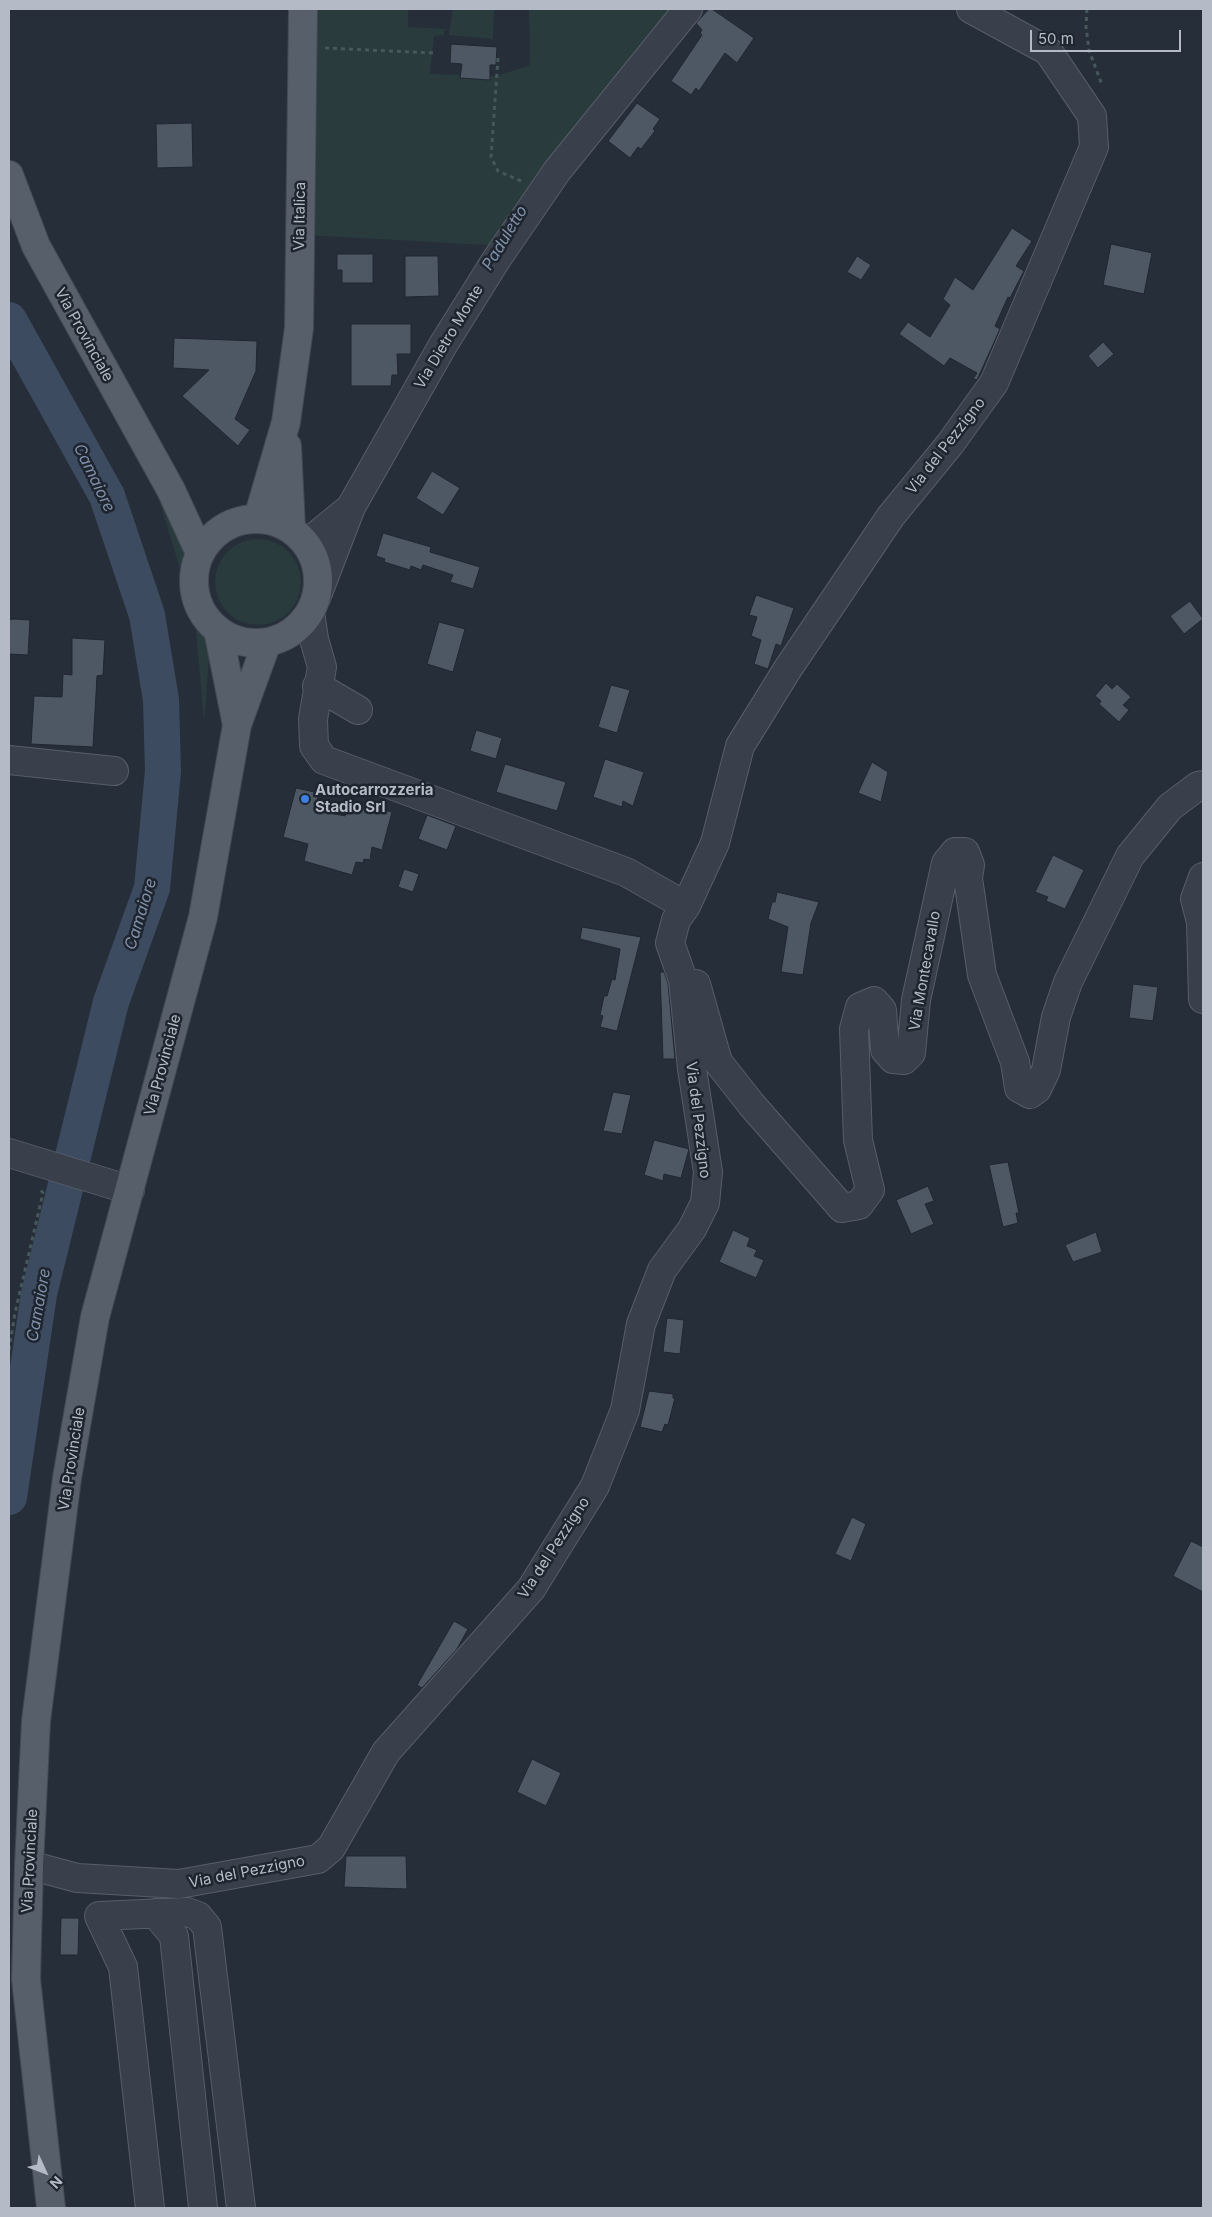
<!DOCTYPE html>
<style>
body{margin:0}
#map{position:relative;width:1212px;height:2217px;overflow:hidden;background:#262e3a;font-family:Inter,sans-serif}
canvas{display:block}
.frame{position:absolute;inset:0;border:10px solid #b5bbc6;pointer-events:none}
.north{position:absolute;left:20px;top:2147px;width:50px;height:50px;-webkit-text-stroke:4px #1e252f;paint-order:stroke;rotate:133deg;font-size:14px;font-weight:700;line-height:20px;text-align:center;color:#b5bbc6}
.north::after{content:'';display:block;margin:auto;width:18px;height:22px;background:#b5bbc6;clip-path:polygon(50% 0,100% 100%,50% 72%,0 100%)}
.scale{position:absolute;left:1030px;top:30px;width:151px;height:22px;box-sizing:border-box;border:2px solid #b5bbc6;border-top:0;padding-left:6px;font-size:15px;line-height:18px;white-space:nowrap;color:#b5bbc6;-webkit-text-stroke:4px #1e252f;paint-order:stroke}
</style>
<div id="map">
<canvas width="1212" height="2217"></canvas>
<div class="frame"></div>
<div class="north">N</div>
<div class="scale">50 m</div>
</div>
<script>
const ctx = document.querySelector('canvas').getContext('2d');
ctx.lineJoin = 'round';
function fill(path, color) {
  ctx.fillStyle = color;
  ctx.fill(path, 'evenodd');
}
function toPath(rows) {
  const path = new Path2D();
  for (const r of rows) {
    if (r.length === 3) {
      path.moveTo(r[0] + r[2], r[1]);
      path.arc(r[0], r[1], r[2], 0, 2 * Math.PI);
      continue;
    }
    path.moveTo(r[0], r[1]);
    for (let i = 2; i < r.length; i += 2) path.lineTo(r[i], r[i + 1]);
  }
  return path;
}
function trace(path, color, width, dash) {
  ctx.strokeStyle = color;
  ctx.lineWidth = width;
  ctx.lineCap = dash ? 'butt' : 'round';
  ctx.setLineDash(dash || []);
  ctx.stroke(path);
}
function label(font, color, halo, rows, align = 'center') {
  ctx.font = font + ' Inter,sans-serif';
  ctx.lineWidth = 5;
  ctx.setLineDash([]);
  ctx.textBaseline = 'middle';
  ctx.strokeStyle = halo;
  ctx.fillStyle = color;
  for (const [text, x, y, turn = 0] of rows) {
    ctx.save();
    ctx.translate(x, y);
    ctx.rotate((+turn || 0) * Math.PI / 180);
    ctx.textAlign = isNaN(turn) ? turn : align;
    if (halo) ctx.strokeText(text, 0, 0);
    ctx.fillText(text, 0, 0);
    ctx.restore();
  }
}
fill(toPath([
 [303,9,408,9,408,27,445,29,444,35,434,36,430,74,497,76,530,65,529,9,677,9,505,246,306,235],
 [453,9,494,9,493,39,449,35],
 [155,486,186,547,180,569],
 [258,582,43],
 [195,618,211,634,204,722]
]), '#293b3c');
trace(toPath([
 [9,320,107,496,147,615,161,700,163,771,152,888,111,1002,39,1294,9,1497]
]), '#3d4b61', 36);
const building = toPath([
 [709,9,712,9,754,38,737,63,725,53,699,91,696,88,691,95,671,81,702,35,700,33,702,30,696,23,709,9],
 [451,44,497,47,496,65,490,65,490,80,460,78,462,64,450,63,451,44],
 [637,103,660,119,653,129,655,131,641,149,638,147,630,158,608,141,637,103],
 [192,123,193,167,157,168,156,124,192,123],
 [1012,228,1032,241,1016,266,1024,271,1010,298,1008,297,995,326,1000,329,977,380,973,379,977,373,950,358,944,366,899,334,908,322,930,337,950,305,943,299,955,277,973,290,1012,228],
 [1111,244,1152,253,1144,294,1103,285,1111,244],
 [337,254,373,254,373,283,342,283,342,270,337,270,337,254],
 [405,256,438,256,439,296,405,297,405,256],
 [857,256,871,265,861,280,847,272,857,256],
 [351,324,411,324,411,354,397,354,398,375,392,375,391,386,351,386,351,324],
 [174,338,257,341,256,371,235,419,250,430,238,446,182,396,209,370,173,368,174,338],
 [1103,342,1114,354,1098,368,1088,356,1103,342],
 [432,471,460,488,443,515,416,498,432,471],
 [383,533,431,547,430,552,480,567,473,589,450,582,453,575,423,565,421,570,411,566,410,570,384,562,385,559,376,556,383,533],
 [756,595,794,608,781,646,776,644,768,669,754,664,761,640,751,636,757,617,749,615,756,595],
 [1190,601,1203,619,1184,634,1170,616,1190,601],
 [13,619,30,620,28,655,9,654,9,620,13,619],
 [439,622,465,629,453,672,427,664,439,622],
 [72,638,105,640,103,675,97,676,93,747,31,744,34,696,62,697,63,674,72,675,72,638],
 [1106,683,1112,689,1117,684,1131,697,1123,705,1129,710,1119,722,1099,704,1101,701,1095,696,1106,683],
 [611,685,630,690,617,733,598,727,611,685],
 [476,730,502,738,496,759,470,751,476,730],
 [605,759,644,772,633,806,623,801,622,807,593,797,605,759],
 [872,762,888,772,881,802,858,793,872,762],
 [505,764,566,782,557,811,496,792,505,764],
 [296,788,319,793,315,810,345,816,349,801,392,812,382,850,372,847,370,860,364,859,363,863,356,862,352,875,304,861,308,844,283,837,296,788],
 [427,815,456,826,447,850,418,839,427,815],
 [1053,855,1084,870,1065,909,1046,901,1048,897,1035,892,1053,855],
 [404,869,419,874,413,892,398,887,404,869],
 [777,892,819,902,811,923,803,975,781,972,788,927,768,919,772,902,775,902,777,892],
 [582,927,641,937,617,1031,600,1027,603,1016,600,1015,604,996,607,996,612,979,615,980,620,949,580,939,582,927],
 [660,972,664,972,668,983,675,1059,663,1059,660,972],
 [1133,984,1158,987,1153,1021,1129,1018,1133,984],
 [613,1092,631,1095,622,1134,603,1131,613,1092],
 [654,1140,689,1149,681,1178,664,1174,663,1181,644,1175,654,1140],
 [1008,1162,1019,1213,1016,1213,1018,1223,1003,1227,989,1165,1008,1162],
 [928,1186,934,1201,925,1204,934,1224,911,1234,896,1200,928,1186],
 [733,1230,750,1238,747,1246,757,1250,754,1256,764,1260,756,1278,719,1262,733,1230],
 [1096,1232,1102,1252,1073,1262,1065,1245,1096,1232],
 [667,1318,684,1320,680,1354,663,1352,667,1318],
 [649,1391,673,1394,673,1398,675,1398,668,1425,665,1424,662,1432,640,1427,649,1391],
 [852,1517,866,1524,851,1561,835,1554,852,1517],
 [1191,1541,1203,1547,1203,1592,1173,1576,1191,1541],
 [454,1621,468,1629,457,1649,422,1688,417,1685,454,1621],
 [532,1759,561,1773,546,1806,517,1792,532,1759],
 [346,1856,406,1856,407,1889,344,1887,346,1856],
 [61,1918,79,1918,78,1955,60,1955,61,1918]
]);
fill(building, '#4e5865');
trace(building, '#202731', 1);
const minor = toPath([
 [306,544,350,508],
 [316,598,351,507,443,345,496,260,557,171,688,9],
 [310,612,314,639,322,667,313,719,314,746,324,760,626,872,686,906],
 [317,686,358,710],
 [9,760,114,771],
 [1203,877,1195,899,1201,922,1203,999],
 [696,984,718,1062,751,1104,842,1208,859,1205,870,1190,858,1140,854,1029,860,1007,874,1001,882,1010,885,1050,893,1059,904,1060,911,1053,916,1000,946,863,955,852,965,852,970,865,968,878,982,975,1015,1062,1019,1088,1030,1094,1037,1089,1046,1070,1056,1017,1068,982,1130,856,1170,807,1198,786,1203,785],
 [9,1153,130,1190],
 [29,1865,77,1878,179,1884,318,1859,331,1848,386,1752,531,1589,595,1486,625,1410,641,1324,662,1270,692,1229,705,1203,708,1172,692,1069,683,980,670,943,676,920,686,906,715,843,740,746,787,670,891,516,950,444,994,383,1094,147,1092,116,1048,51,971,9],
 [155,1913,174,1936,203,2208],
 [150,2208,123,1967,99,1916,187,1912,198,1916,207,1927,241,2208]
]);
const major = toPath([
 [9,175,36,246,171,490,200,553],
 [287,446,291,528],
 [258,518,286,422,299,328,303,9],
 [256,581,62],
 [218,630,237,725],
 [51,2208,26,1979,29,1865,36,1721,67,1478,95,1317,203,917,237,725,267,642]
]);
trace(minor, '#575e69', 30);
trace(major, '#424954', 30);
trace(toPath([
 [1087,9,1086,27,1089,50,1102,85],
 [325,48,433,53],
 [498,58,491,157,498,171,521,181],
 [9,1350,15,1313,43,1193,39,1188]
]), '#47585a', 3, [4, 4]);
trace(minor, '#39404b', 28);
trace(major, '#575f6a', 28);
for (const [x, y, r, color] of [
 [305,799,5,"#3f7fe0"]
]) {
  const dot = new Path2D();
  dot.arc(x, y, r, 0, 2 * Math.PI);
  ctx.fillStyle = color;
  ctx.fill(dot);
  trace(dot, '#1e252f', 2);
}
label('15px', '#b5bbc6', '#1e252f', [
 ["Via Italica",300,216,-89],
 ["Via Provinciale",84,335,61],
 ["Via Dietro Monte",449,337,-59],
 ["Via del Pezzigno",946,446,-52],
 ["Via Montecavallo",925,971,-80],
 ["Via Provinciale",163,1065,-75],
 ["Via del Pezzigno",698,1120,83],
 ["Via Provinciale",72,1459,-81],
 ["Via del Pezzigno",554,1548,-57],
 ["Via Provinciale",30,1861,-87],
 ["Via del Pezzigno",247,1872,-11]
]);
label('bold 15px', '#b5bbc6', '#1e252f', [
 ["Autocarrozzeria",315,790],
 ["Stadio Srl",315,807]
], 'left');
label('italic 16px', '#8091aa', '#1e252f', [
 ["Paduletto",505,238,-59],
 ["Camaiore",94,478,64],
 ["Camaiore",141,914,-73],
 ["Camaiore",39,1305,-80]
]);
</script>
